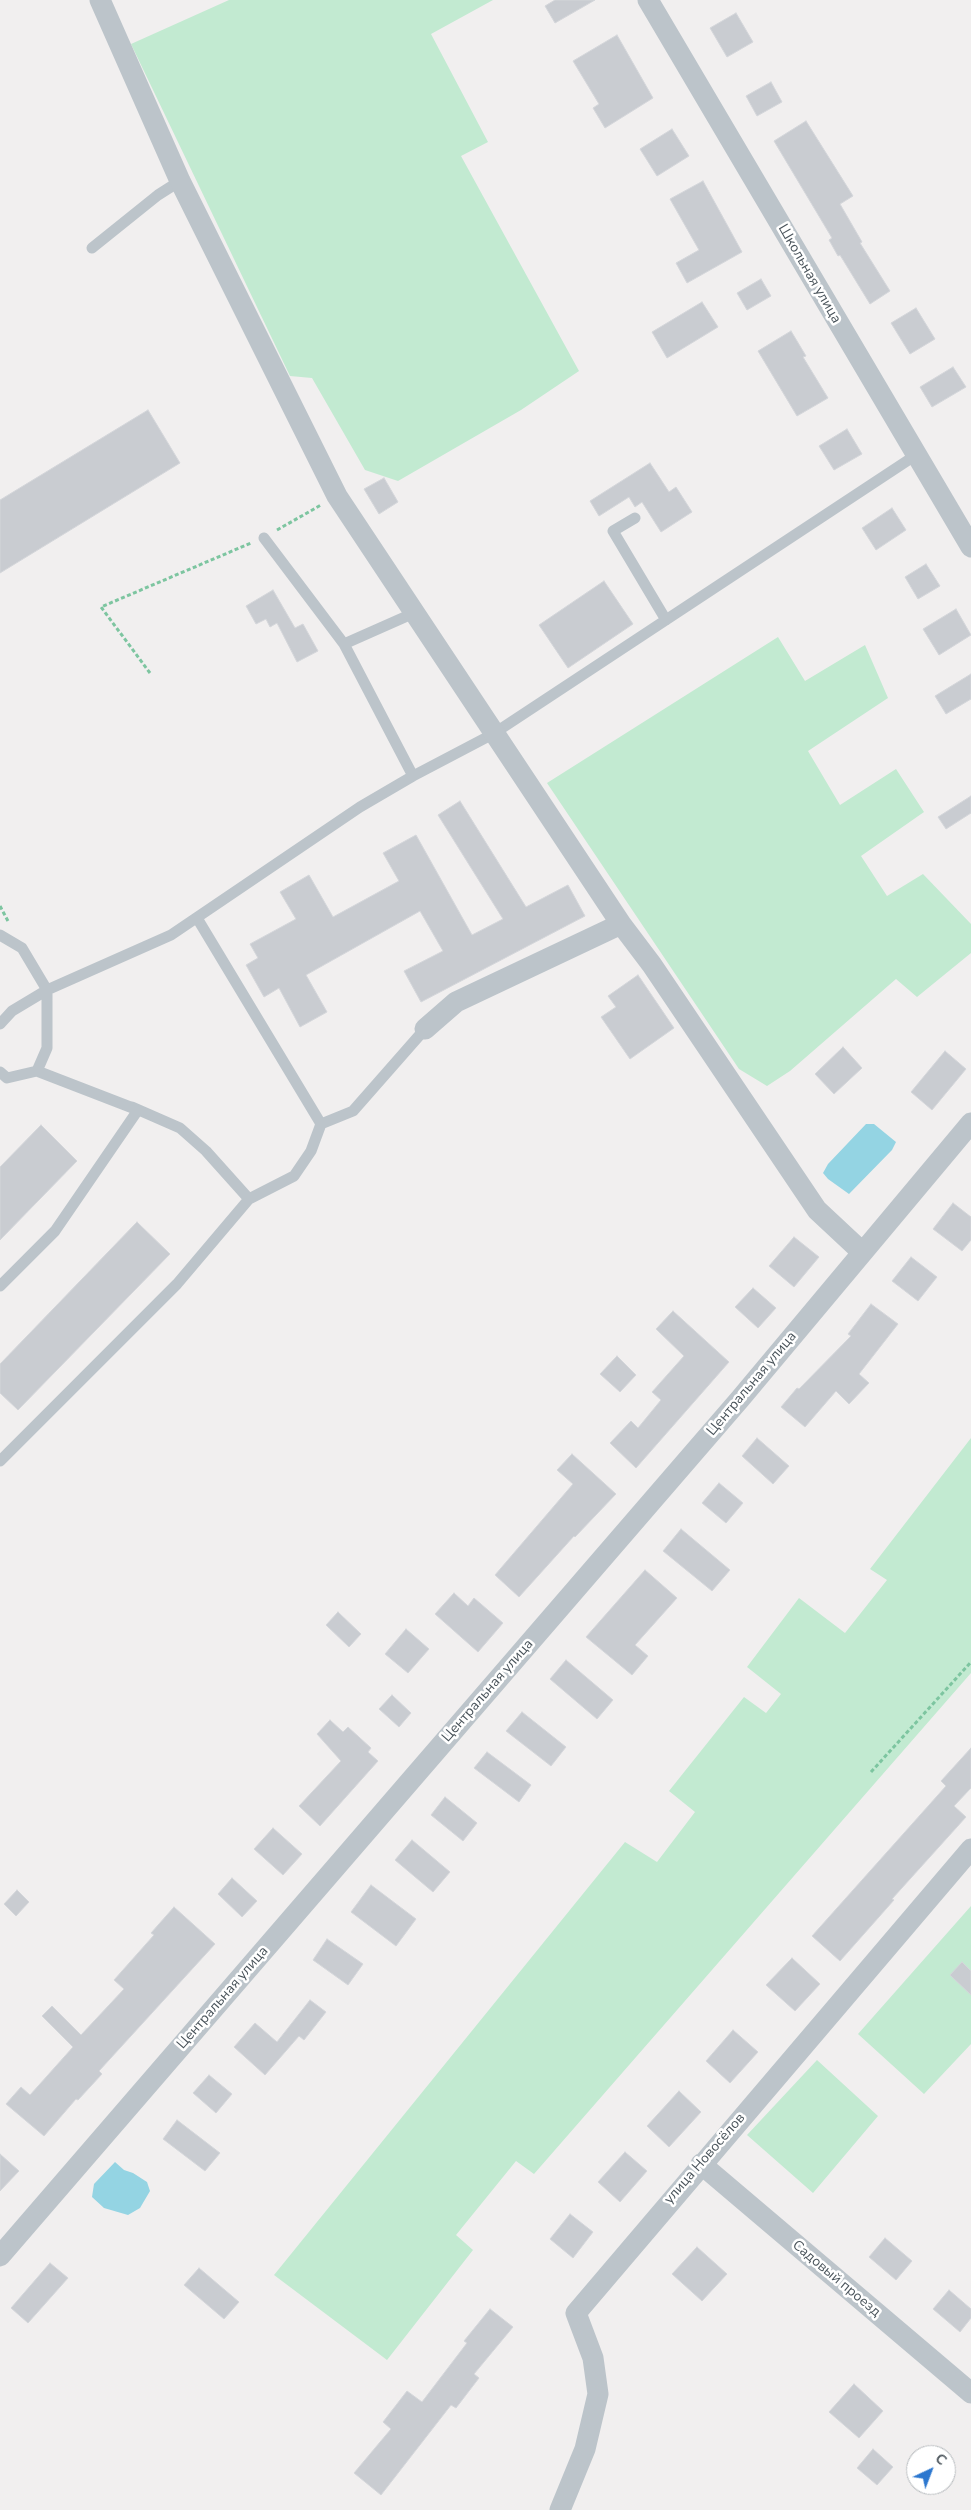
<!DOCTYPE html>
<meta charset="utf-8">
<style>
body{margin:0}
#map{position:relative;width:971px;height:2510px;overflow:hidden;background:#f1efef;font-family:"Nunito Sans",sans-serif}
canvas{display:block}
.north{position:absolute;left:906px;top:2445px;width:50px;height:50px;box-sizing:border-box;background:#fff;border:1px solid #b6babd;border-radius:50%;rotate:43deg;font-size:14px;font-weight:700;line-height:20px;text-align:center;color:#49535a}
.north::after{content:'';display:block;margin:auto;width:18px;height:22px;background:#2c77cf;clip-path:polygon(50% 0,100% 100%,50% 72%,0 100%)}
</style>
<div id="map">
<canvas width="971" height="2510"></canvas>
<div class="north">С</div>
</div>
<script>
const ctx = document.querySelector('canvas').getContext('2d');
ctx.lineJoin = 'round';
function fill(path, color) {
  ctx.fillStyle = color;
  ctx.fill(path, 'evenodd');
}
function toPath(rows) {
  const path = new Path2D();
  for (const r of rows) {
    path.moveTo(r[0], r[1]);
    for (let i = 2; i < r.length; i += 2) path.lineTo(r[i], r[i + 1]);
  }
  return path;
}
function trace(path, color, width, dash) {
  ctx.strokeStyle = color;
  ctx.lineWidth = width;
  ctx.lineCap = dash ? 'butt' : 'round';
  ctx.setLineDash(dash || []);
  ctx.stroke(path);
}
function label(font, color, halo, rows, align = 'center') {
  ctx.font = font + ' "Nunito Sans",sans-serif';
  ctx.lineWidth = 5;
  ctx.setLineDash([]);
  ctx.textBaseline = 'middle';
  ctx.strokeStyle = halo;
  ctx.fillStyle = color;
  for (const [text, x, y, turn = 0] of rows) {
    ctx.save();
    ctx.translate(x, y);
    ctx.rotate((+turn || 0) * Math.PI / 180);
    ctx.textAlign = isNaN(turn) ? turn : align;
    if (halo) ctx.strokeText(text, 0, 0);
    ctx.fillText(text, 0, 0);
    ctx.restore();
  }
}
fill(toPath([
 [229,0,493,0,431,34,488,142,461,156,579,371,521,410,398,481,365,470,312,378,290,376,131,44],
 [778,637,805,681,865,645,888,698,808,751,840,805,896,769,924,812,861,856,887,896,923,874,971,924,971,953,917,997,896,979,790,1071,767,1086,739,1069,547,783],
 [971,1438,971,1673,534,2174,516,2161,456,2235,473,2250,387,2360,274,2275,625,1842,657,1862,695,1812,669,1791,744,1697,766,1713,781,1694,747,1667,799,1598,845,1633,887,1580,870,1569],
 [971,1906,971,2044,924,2094,858,2034],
 [817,2060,878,2116,813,2193,747,2135]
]), '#c2ead1');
fill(toPath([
 [866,1124,874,1124,896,1142,892,1150,849,1194,828,1179,823,1173,828,1164],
 [115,2162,124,2170,133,2173,147,2182,150,2191,140,2208,128,2215,104,2208,92,2197,94,2184]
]), '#94d4e3');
const building = toPath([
 [555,0,595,0,555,23,545,6,555,0],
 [736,13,753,42,727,57,710,28,736,13],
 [617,35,653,98,605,128,593,108,599,104,573,61,617,35],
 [771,82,782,102,757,116,746,96,771,82],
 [806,121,853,196,840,204,862,242,860,243,890,291,870,304,840,255,838,256,829,240,832,238,774,141,806,121],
 [672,129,689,156,657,176,640,149,672,129],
 [703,181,742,252,687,283,676,263,699,250,670,199,703,181],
 [761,279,771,296,747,310,737,293,761,279],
 [702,302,718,327,667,358,652,332,702,302],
 [916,308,935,339,910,354,891,323,916,308],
 [791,331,806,356,803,357,828,398,797,416,758,351,791,331],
 [953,367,966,387,932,407,920,387,953,367],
 [148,410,180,463,0,573,0,500,148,410],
 [847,429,862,454,834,470,819,446,847,429],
 [650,463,669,492,676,487,692,512,661,532,642,502,635,507,629,497,599,516,590,501,650,463],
 [384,478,398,502,379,514,364,489,384,478],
 [892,508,906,530,876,550,862,528,892,508],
 [926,564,940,586,918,599,905,577,926,564],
 [604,581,633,624,568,668,539,625,604,581],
 [273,590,295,628,303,624,318,651,297,662,277,623,270,627,266,619,256,624,246,606,273,590],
 [956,609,971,635,939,655,923,629,956,609],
 [971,674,971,699,946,714,935,696,971,674],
 [971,796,971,813,946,829,938,817,971,796],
 [460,801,526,907,568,885,585,916,421,1002,404,971,443,951,420,911,306,975,327,1012,300,1027,279,988,264,997,246,965,258,958,250,944,296,919,280,892,309,875,333,917,399,881,383,853,416,835,472,935,503,919,438,815,460,801],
 [638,975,674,1028,630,1059,601,1017,616,1007,608,996,638,975],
 [843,1047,862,1068,834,1094,815,1074,843,1047],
 [945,1051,966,1069,932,1110,911,1092,945,1051],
 [41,1125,77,1161,0,1240,0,1167,41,1125],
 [953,1203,971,1217,971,1240,962,1251,933,1229,953,1203],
 [137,1222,170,1254,18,1410,0,1393,0,1364,137,1222],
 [794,1237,819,1257,794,1287,769,1266,794,1237],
 [911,1257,937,1277,918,1301,892,1281,911,1257],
 [753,1288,776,1308,758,1328,735,1307,753,1288],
 [871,1304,898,1324,859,1374,869,1383,849,1404,836,1391,805,1427,781,1407,797,1388,799,1389,851,1336,848,1334,871,1304],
 [673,1311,729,1362,636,1468,610,1443,631,1421,638,1428,661,1400,652,1392,684,1356,656,1329,673,1311],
 [617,1356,636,1375,620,1392,600,1374,617,1356],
 [757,1438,789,1466,773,1484,742,1456,757,1438],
 [572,1454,616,1494,575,1537,574,1536,519,1597,495,1575,573,1484,557,1470,572,1454],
 [719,1483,743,1503,726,1523,702,1503,719,1483],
 [681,1529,730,1570,712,1591,663,1551,681,1529],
 [645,1570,677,1598,635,1645,648,1656,632,1675,586,1637,645,1570],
 [454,1593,468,1606,474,1598,503,1623,478,1652,435,1614,454,1593],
 [338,1612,361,1634,349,1647,326,1625,338,1612],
 [406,1629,429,1649,408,1673,385,1654,406,1629],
 [566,1660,613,1700,597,1719,550,1679,566,1660],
 [392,1695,411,1713,399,1727,379,1709,392,1695],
 [522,1712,566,1747,551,1766,506,1731,522,1712],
 [330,1720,343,1732,348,1727,371,1748,368,1752,378,1761,320,1826,299,1806,341,1761,317,1734,330,1720],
 [971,1748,971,1788,954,1806,966,1817,892,1899,894,1900,840,1961,812,1936,946,1786,941,1781,971,1748],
 [487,1752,531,1785,519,1802,474,1768,487,1752],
 [445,1797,477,1823,463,1841,431,1815,445,1797],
 [273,1828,302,1854,283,1875,254,1849,273,1828],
 [412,1840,450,1872,433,1892,395,1860,412,1840],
 [232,1878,257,1901,242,1917,218,1894,232,1878],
 [371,1885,416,1919,396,1946,351,1912,371,1885],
 [17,1890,29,1902,16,1916,4,1904,17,1890],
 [174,1907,215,1944,99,2071,102,2074,78,2100,76,2099,44,2136,6,2104,21,2087,30,2095,73,2047,42,2016,52,2006,81,2035,124,1989,114,1980,154,1935,151,1933,174,1907],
 [327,1939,363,1964,348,1985,313,1960,327,1939],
 [792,1958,820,1984,795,2011,766,1985,792,1958],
 [962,1962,971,1971,971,1995,950,1975,962,1962],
 [310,2000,326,2012,304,2040,299,2036,265,2075,234,2047,255,2023,277,2042,310,2000],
 [733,2030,758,2052,730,2083,706,2061,733,2030],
 [209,2075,232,2094,216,2113,193,2093,209,2075],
 [679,2091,701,2112,669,2147,647,2126,679,2091],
 [177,2120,220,2153,205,2171,163,2139,177,2120],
 [625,2152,647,2171,620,2202,598,2182,625,2152],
 [0,2154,19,2171,0,2191,0,2154],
 [570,2214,593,2232,573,2258,550,2239,570,2214],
 [885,2238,912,2261,896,2280,869,2257,885,2238],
 [697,2247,727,2274,702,2301,672,2274,697,2247],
 [50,2263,68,2278,28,2323,11,2308,50,2263],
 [199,2268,239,2302,224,2319,184,2285,199,2268],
 [949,2290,971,2309,971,2318,960,2332,933,2309,949,2290],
 [490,2309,513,2327,474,2374,479,2378,456,2408,451,2405,381,2495,354,2473,391,2429,383,2422,407,2391,422,2402,467,2343,464,2341,490,2309],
 [854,2384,883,2411,859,2438,829,2412,854,2384],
 [873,2449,893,2467,877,2485,857,2468,873,2449]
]);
fill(building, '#c9ccd1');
trace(building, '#d4d6da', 1);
trace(toPath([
 [277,530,321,505],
 [150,673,101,607,251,543],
 [0,906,9,923],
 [871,1772,971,1662]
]), '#7dc5a0', 3, [4, 2.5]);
trace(toPath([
 [92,248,158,195,180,181],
 [635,518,613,531,666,620],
 [264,538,344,644,413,776],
 [344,644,414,613],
 [197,918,321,1124],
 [0,935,22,948,47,990,12,1011,0,1024],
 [0,1072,7,1078,37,1071,42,1073],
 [132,1107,180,1128,206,1151,249,1199],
 [0,1286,55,1231,138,1110,37,1071,47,1048,47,990,171,935,360,807,413,776,493,734,916,455],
 [0,1461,177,1284,249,1199,294,1176,311,1151,321,1124,353,1111,425,1029]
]), '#bcc4ca', 11);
trace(toPath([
 [100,0,180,181,337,496,621,924,652,965,817,1210,862,1252],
 [648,0,971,547],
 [425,1029,456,1002,621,924],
 [701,2164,971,2393],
 [0,2256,740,1399,971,1123],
 [560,2510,585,2449,598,2394,593,2358,576,2313,971,1849]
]), '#bcc4ca', 21);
label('14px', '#49535a', '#fff', [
 ["Школьная улица",809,274,60],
 ["Центральная улица",752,1384,-50],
 ["Центральная улица",488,1691,-49],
 ["Центральная улица",223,1998,-49],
 ["улица Новосёлов",705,2159,-49],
 ["Садовый проезд",836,2279,40]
]);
</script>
